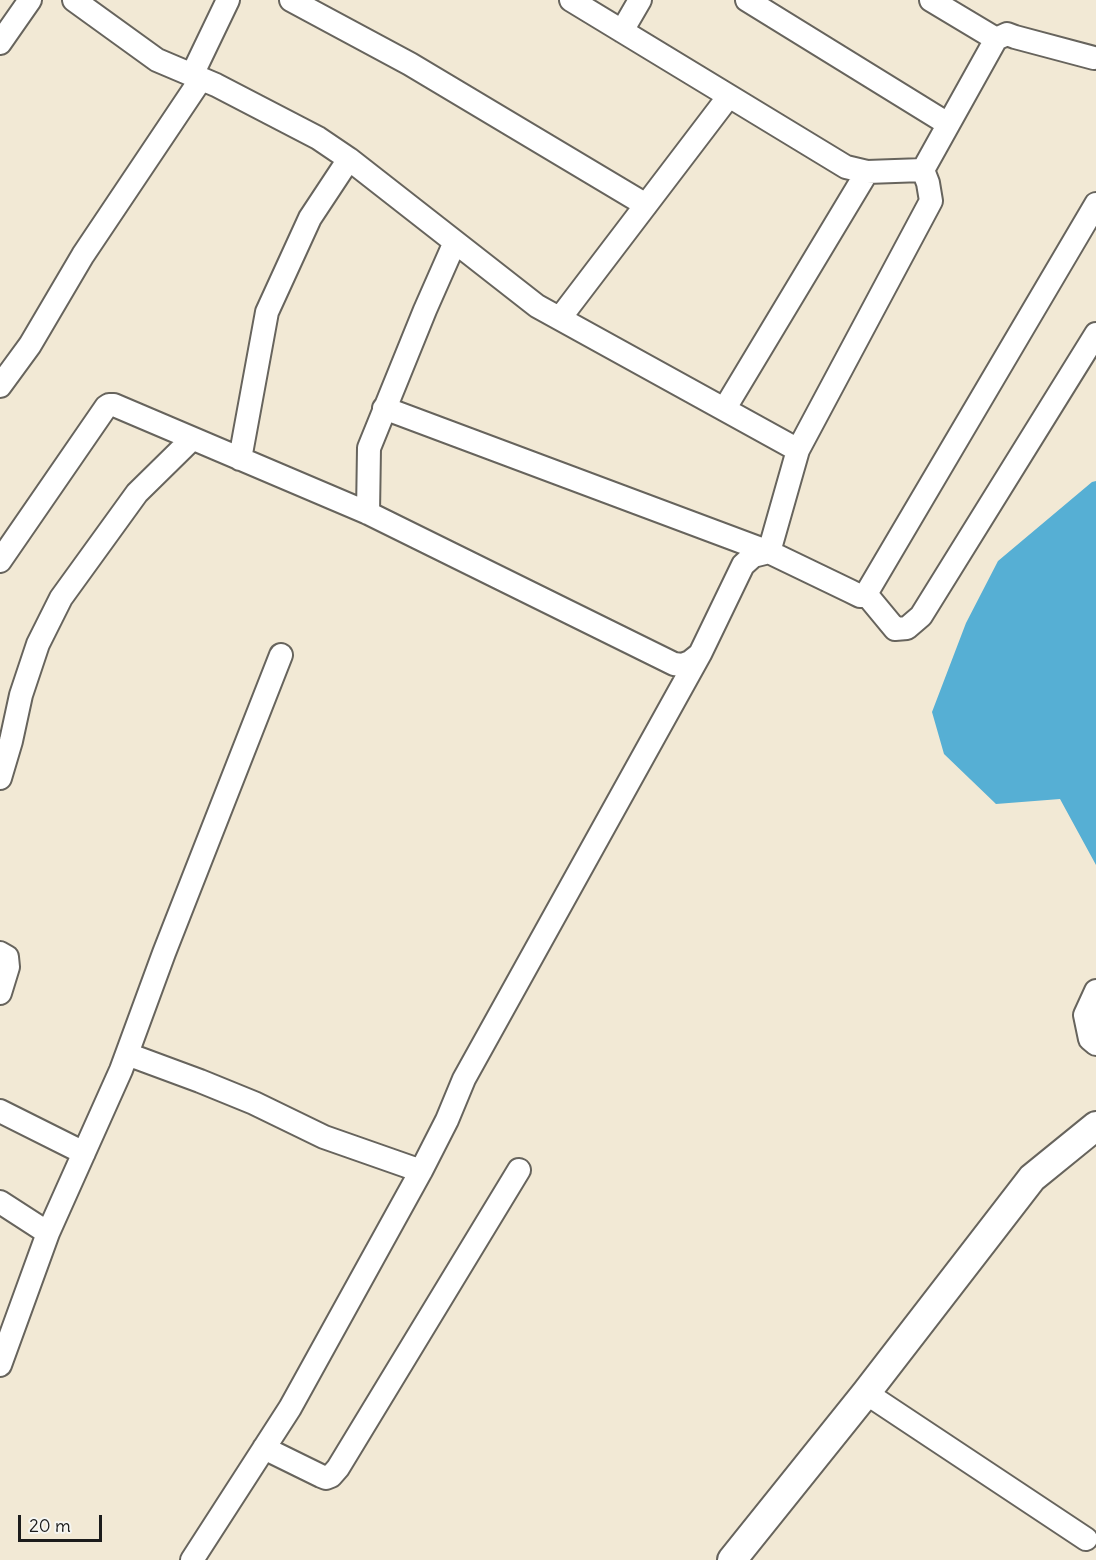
<!DOCTYPE html>
<style>
body{margin:0}
#map{position:relative;width:1096px;height:1560px;overflow:hidden;background:#f2e9d5;font-family:Delius,sans-serif}
canvas{display:block}
.scale{position:absolute;left:18px;top:1515px;width:84px;height:27px;box-sizing:border-box;border:3px solid #1c1c1c;border-top:0;padding-left:8px;font-size:18px;line-height:21px;white-space:nowrap;color:#1c1c1c;-webkit-text-stroke:4px #f6f6f2;paint-order:stroke}
</style>
<div id="map">
<canvas width="1096" height="1560"></canvas>
<div class="scale">20 m</div>
</div>
<script>
const ctx = document.querySelector('canvas').getContext('2d');
ctx.lineJoin = 'round';
function fill(path, color) {
  ctx.fillStyle = color;
  ctx.fill(path, 'evenodd');
}
function toPath(rows) {
  const path = new Path2D();
  for (const r of rows) {
    path.moveTo(r[0], r[1]);
    for (let i = 2; i < r.length; i += 2) path.lineTo(r[i], r[i + 1]);
  }
  return path;
}
function trace(path, color, width, dash) {
  ctx.strokeStyle = color;
  ctx.lineWidth = width;
  ctx.lineCap = dash ? 'butt' : 'round';
  ctx.setLineDash(dash || []);
  ctx.stroke(path);
}
fill(toPath([
 [1096,481,1096,865,1060,799,996,804,944,754,932,712,966,623,998,561,1092,482]
]), '#56afd4');
const minor = toPath([
 [74,0,157,60,216,85,318,138,349,159,537,306,798,450],
 [291,0,410,64,646,205],
 [571,0,846,167,867,172,923,170],
 [747,0,948,124],
 [931,0,996,39],
 [622,31,640,0],
 [0,43,30,0],
 [192,75,228,0],
 [560,318,729,96],
 [0,386,30,345,83,255,201,79],
 [384,408,769,552,798,450,931,201,928,183,923,170,996,39,1007,34,1015,37,1094,58],
 [725,408,867,172],
 [240,459,267,312,310,218,349,159],
 [368,513,369,448,425,310,455,242],
 [0,561,106,407,109,405,114,405,368,513,674,664,682,665,690,662,700,654,743,565,753,556,769,552,850,591,860,596,866,594,1096,204],
 [866,594,895,629,907,628,921,616,1096,334],
 [0,778,11,741,21,695,38,644,61,598,137,493,192,439],
 [0,953,7,957,8,967,0,993],
 [1096,991,1085,1015,1090,1039,1096,1044],
 [127,1054,200,1081,254,1103,324,1137,421,1171],
 [0,1111,84,1153],
 [0,1202,48,1233],
 [0,1365,48,1233,121,1070,164,953,281,655],
 [866,1393,1086,1539],
 [264,1448,321,1476,326,1478,331,1476,338,1468,519,1170],
 [192,1560,290,1408,421,1171,447,1120,464,1079,700,654]
]);
const tertiary = toPath([
 [732,1560,866,1393,1032,1178,1096,1126]
]);
trace(minor, '#67645d', 26);
trace(tertiary, '#67645d', 32);
trace(minor, '#fff', 22);
trace(tertiary, '#fff', 28);
</script>
